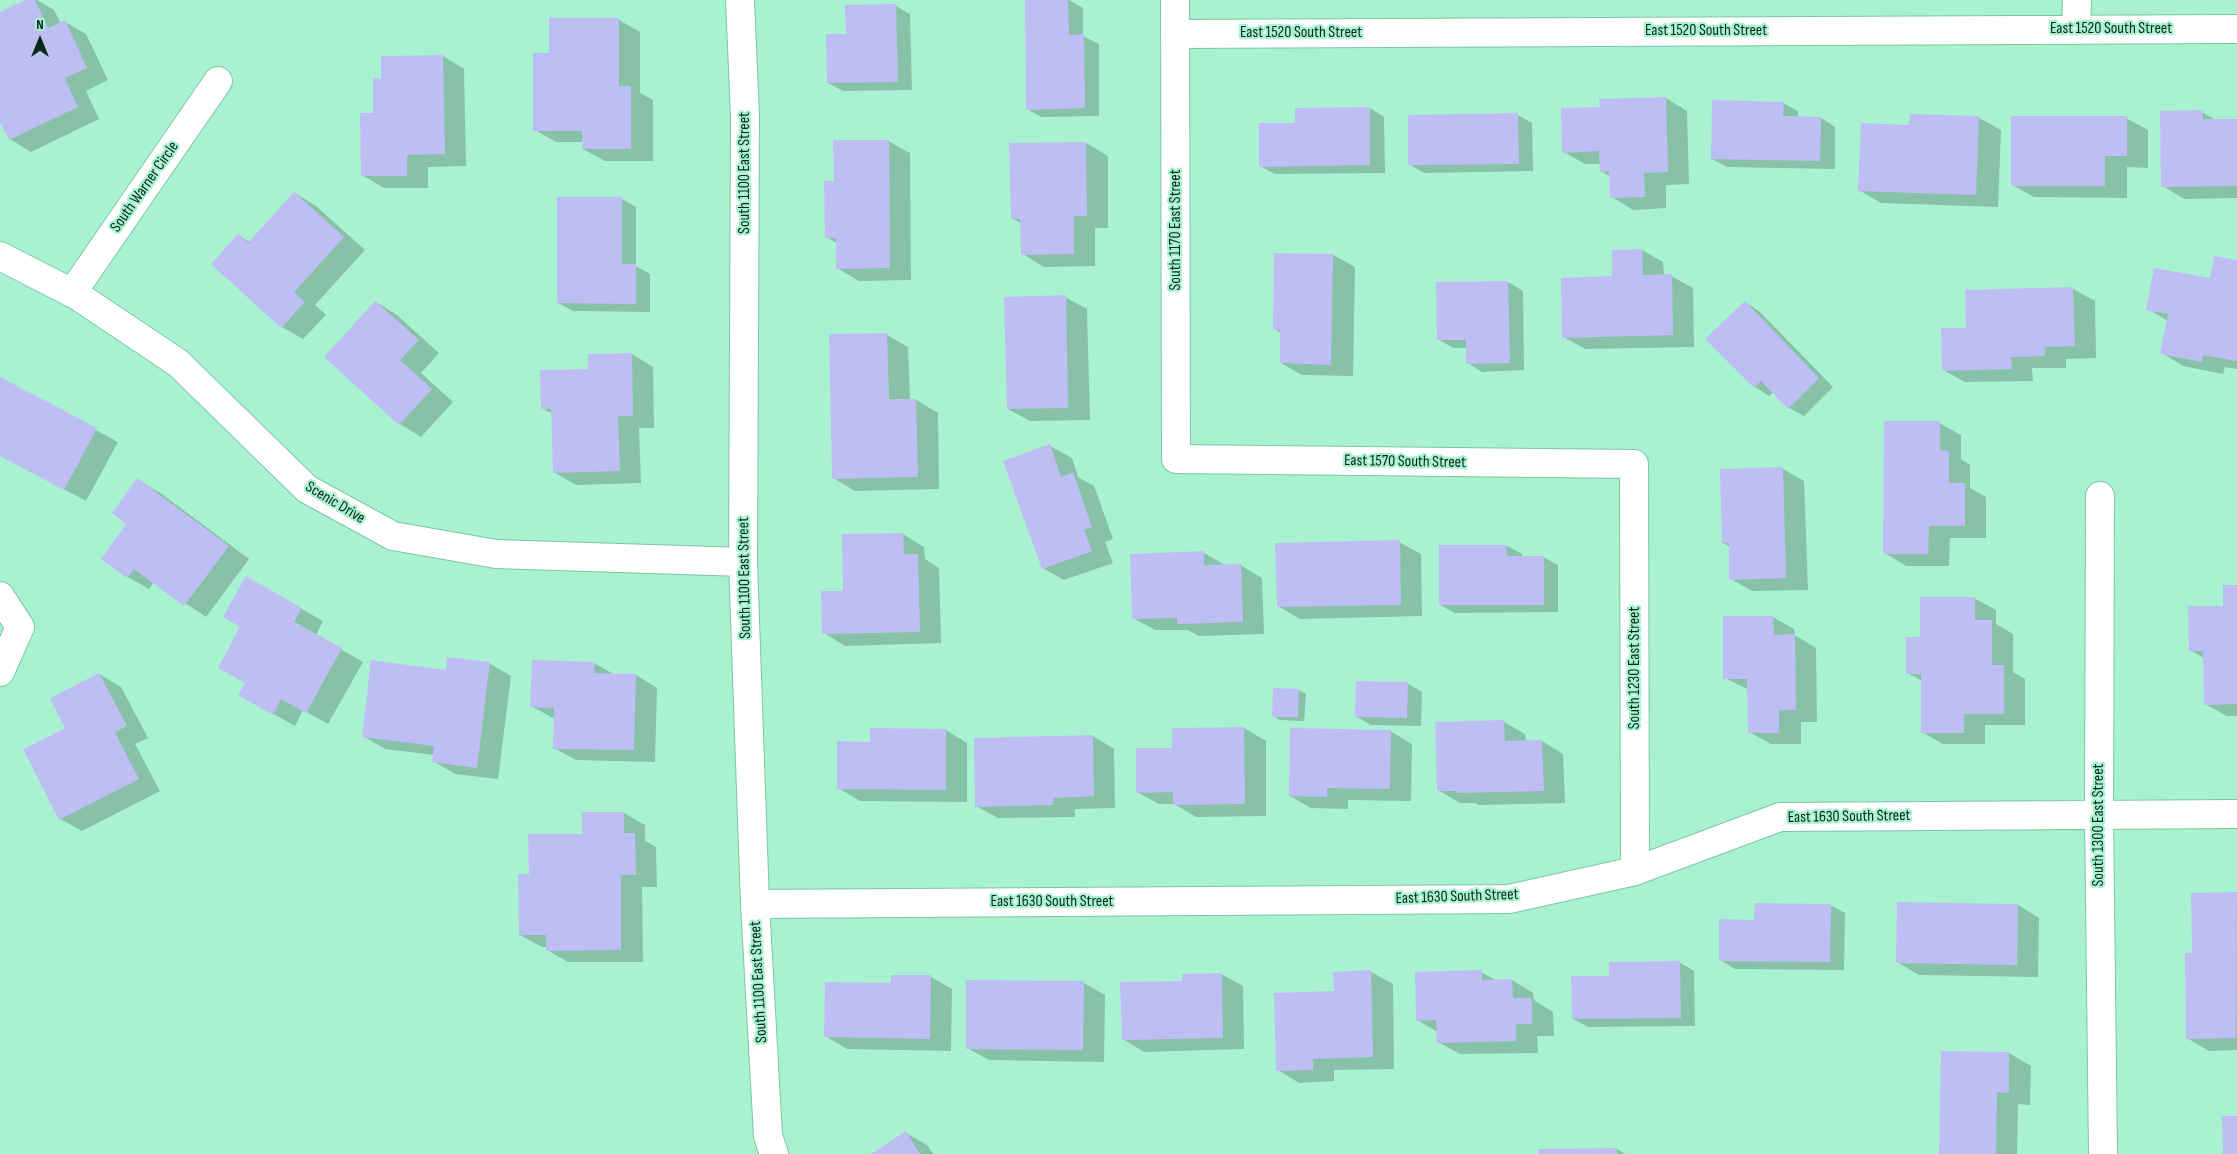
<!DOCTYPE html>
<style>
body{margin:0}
#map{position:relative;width:2237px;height:1154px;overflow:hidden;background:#a9f2d1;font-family:"Sofia Sans Condensed",sans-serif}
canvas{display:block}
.north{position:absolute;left:15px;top:15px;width:50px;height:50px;-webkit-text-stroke:4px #a9f2d1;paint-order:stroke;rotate:0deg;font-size:14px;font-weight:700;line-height:20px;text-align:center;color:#08271b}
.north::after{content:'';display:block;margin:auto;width:18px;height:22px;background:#08271b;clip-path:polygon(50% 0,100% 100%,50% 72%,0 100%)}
</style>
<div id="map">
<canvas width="2237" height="1154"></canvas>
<div class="north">N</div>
</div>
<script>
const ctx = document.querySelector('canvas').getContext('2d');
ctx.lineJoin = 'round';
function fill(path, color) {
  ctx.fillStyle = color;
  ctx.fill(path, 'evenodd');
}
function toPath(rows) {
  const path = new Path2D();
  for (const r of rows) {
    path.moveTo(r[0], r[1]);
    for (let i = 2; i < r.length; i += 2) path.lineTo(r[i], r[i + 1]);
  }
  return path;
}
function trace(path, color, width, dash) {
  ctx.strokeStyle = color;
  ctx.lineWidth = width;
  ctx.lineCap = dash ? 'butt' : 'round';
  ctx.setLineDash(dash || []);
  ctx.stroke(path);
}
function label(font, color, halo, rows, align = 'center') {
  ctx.font = font + ' "Sofia Sans Condensed",sans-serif';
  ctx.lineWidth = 4.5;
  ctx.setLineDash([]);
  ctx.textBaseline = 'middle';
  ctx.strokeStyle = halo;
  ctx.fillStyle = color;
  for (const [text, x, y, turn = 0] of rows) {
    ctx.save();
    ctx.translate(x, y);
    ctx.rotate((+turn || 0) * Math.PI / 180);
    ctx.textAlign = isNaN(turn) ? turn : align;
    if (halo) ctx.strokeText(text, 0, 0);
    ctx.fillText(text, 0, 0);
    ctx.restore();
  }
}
fill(toPath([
 [28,0,37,0,54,10,61,24,65,22,86,34,108,80,86,91,99,119,31,152,10,139,0,119,0,14],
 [1026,0,1069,0,1083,8,1083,36,1099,44,1099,116,1041,117,1027,109],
 [896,6,910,14,912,90,843,91,828,83,847,35],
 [619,20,640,32,640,93,653,100,653,161,605,161,583,149,583,142,556,142,535,130,551,55],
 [443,56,464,69,466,166,428,167,428,188,384,188,362,175,382,79],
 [1666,98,1687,111,1689,184,1666,185,1666,208,1633,210,1612,197,1611,177,1601,171,1601,164,1585,164,1564,152,1601,108],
 [1783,103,1798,111,1798,118,1821,118,1835,127,1835,169,1727,167,1712,159],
 [1370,108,1384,117,1385,173,1275,174,1260,166,1296,124],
 [2202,112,2218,121,2237,120,2237,198,2184,199,2163,186],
 [1518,115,1532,123,1533,171,1424,173,1409,164],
 [1911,115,1979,118,2001,130,1998,207,1881,203,1859,190,1910,126],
 [2126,118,2148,130,2148,168,2127,167,2127,198,2034,197,2012,185],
 [888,141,910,153,911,280,859,281,837,268,837,243,826,237,835,183],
 [1086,143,1108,156,1108,228,1095,228,1095,266,1044,267,1023,254,1022,224,1012,218],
 [295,193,316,206,365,250,315,305,326,315,303,339,282,327,239,236,250,242],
 [622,199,636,207,636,266,650,274,650,312,573,311,558,303],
 [1642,250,1663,262,1664,276,1671,276,1693,288,1694,347,1585,349,1564,337,1614,278],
 [1333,255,1355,267,1353,376,1302,375,1281,363,1281,333,1274,329],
 [2237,262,2237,369,2225,367,2223,374,2183,366,2162,353,2168,321,2148,309,2211,279],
 [1508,282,1523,291,1524,370,1482,372,1468,363,1467,348,1453,348,1438,339],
 [2073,289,2095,301,2096,358,2066,359,2066,368,2032,368,2033,381,1965,382,1943,370,1967,329,1966,292],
 [1065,297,1087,309,1090,420,1030,421,1008,409],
 [376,302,397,315,439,353,421,373,453,402,421,437,400,424],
 [1745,302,1759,311,1833,387,1804,416,1789,408,1774,392,1769,396,1755,387,1707,339],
 [887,335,908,347,910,400,916,400,938,413,939,489,855,491,833,478],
 [632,354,653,367,654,428,639,428,641,483,576,485,554,472,553,414,542,408],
 [0,378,118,442,86,501,0,455],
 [1939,423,1961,435,1961,459,1970,465,1970,488,1986,497,1986,538,1950,538,1949,566,1906,566,1885,553],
 [1050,446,1072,458,1078,477,1094,486,1113,539,1105,542,1113,563,1064,580,1043,568],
 [1783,469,1804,481,1808,590,1752,591,1731,579,1730,547,1723,543],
 [138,480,159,492,249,559,206,617,154,582,149,589,128,577,128,524],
 [903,534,924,547,925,559,939,568,941,643,845,646,824,633,844,592],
 [1399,542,1421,554,1422,616,1300,619,1278,606],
 [1440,546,1507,546,1522,554,1522,557,1543,557,1558,565,1558,612,1455,613,1440,605],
 [1204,553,1225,565,1240,565,1262,578,1264,634,1199,636,1188,630,1155,630,1133,618],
 [246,578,323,621,316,635,363,662,328,724,303,710,295,726,240,695,246,683,242,626],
 [2237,586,2237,716,2227,716,2205,704,2204,658,2190,650,2224,607],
 [1974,598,1996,610,1996,624,2013,634,2013,672,2025,679,2025,725,1985,725,1985,744,1943,744,1922,732,1922,681,1908,673,1921,638],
 [1773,617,1794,629,1795,635,1816,648,1817,722,1801,722,1801,744,1771,744,1749,732,1749,690,1725,678],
 [489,663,511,676,498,779,455,774,433,761,434,755,385,749,363,736,447,671],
 [594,663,615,675,636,675,657,688,655,762,576,760,554,748,555,719,531,706],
 [99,674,121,687,148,738,135,744,160,791,82,831,60,819,67,728],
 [1407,683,1422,692,1421,726,1371,725,1357,717],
 [1299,690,1306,694,1304,721,1280,720,1273,716],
 [1504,722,1525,734,1526,742,1542,741,1563,754,1565,803,1479,805,1475,803,1460,803,1438,790],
 [1244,728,1266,741,1266,816,1196,817,1174,804,1159,804,1137,792,1174,749,1174,729],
 [946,730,967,743,967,802,860,801,838,788,872,743],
 [1390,731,1412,744,1411,801,1348,800,1348,809,1311,808,1290,796],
 [1093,736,1114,749,1115,808,1075,809,1075,817,998,818,976,806],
 [624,813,645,825,645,841,656,847,657,887,642,887,643,962,568,962,547,950,547,947,542,947,520,935,530,875,583,836],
 [2237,893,2237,1050,2209,1051,2187,1038,2193,954,2192,894],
 [1830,905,1845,913,1844,970,1735,969,1720,960,1756,921],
 [2018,905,2039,918,2038,977,1919,975,1897,962],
 [1679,962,1694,971,1695,1026,1588,1027,1573,1019,1610,977],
 [1371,972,1393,984,1394,1069,1334,1070,1334,1081,1299,1083,1278,1070,1335,992,1335,973],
 [1481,972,1497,981,1512,980,1533,993,1534,1000,1553,1012,1554,1036,1537,1036,1538,1053,1460,1054,1438,1042,1438,1032,1417,1020],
 [1221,974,1243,986,1244,1049,1144,1052,1123,1039,1183,982],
 [931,977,952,989,951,1051,847,1049,825,1036,892,985],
 [1084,983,1105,995,1104,1062,989,1060,967,1048],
 [1942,1052,2009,1053,2031,1066,2030,1105,2018,1104,2017,1154,1941,1154],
 [906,1133,927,1145,933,1154,873,1154],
 [1617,1149,1625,1154,1540,1154]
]), '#0003');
fill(toPath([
 [25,0,35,0,48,28,65,20,87,68,65,78,78,107,9,140,0,122,0,12],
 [1025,0,1068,0,1069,35,1084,34,1085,108,1026,110],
 [896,4,898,82,827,83,826,34,846,34,845,5],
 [549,18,619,18,619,86,631,86,631,149,582,149,582,131,533,131,533,53,549,53],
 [443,55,445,154,407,155,407,176,361,176,360,113,373,113,373,78,381,78,381,56],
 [1666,97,1668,172,1644,173,1645,197,1610,198,1609,171,1600,172,1599,151,1562,153,1561,108,1600,107,1599,99],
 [1712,100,1784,102,1783,116,1821,117,1820,161,1711,159],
 [1370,107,1370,165,1259,167,1259,123,1295,123,1295,108],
 [2203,110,2203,119,2237,119,2237,186,2161,187,2160,111],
 [1518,113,1519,164,1408,165,1408,115],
 [1910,114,1979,116,1976,195,1858,191,1861,123,1909,125],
 [2011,116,2127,116,2127,156,2105,156,2105,186,2011,186],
 [833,140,889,140,890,268,836,269,836,238,825,238,824,181,834,181],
 [1086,142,1087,216,1074,216,1074,254,1021,255,1020,219,1011,219,1009,143],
 [294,192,344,237,294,292,305,302,281,328,211,264,238,234,248,243],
 [557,197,622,197,622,264,636,264,636,304,557,303],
 [1642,249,1643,275,1672,274,1673,335,1562,338,1561,278,1612,276,1612,250],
 [1274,253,1333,254,1331,365,1280,363,1280,330,1273,330],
 [2214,256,2237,260,2237,361,2203,355,2202,362,2160,354,2168,314,2146,310,2154,268,2210,278],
 [1508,281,1510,363,1466,364,1466,340,1437,340,1436,282],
 [2073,287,2075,346,2045,347,2045,356,2011,357,2012,369,1942,371,1941,328,1966,328,1965,290],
 [1066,295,1068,408,1007,409,1004,297],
 [375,301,419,340,400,360,432,389,399,425,324,357],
 [1745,301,1819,378,1788,409,1761,381,1754,388,1705,339],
 [887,333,889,399,916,399,918,477,832,479,829,334],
 [632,353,633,416,618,416,620,471,553,473,551,409,541,409,540,370,588,369,588,354],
 [0,377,97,428,64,490,0,456],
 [1884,421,1940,421,1940,450,1949,451,1949,483,1965,483,1965,526,1929,526,1928,554,1883,554],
 [1050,444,1061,477,1073,472,1092,527,1084,530,1092,551,1042,569,1003,461],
 [1783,467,1786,578,1729,580,1729,543,1722,543,1720,469],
 [137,478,229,546,184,606,134,569,127,578,101,559,126,524,112,513],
 [903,533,904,554,918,554,920,632,822,634,821,591,843,591,842,534],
 [1400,540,1401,605,1277,607,1275,543],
 [1439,545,1507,545,1507,556,1544,556,1544,605,1439,605],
 [1204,551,1204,565,1241,564,1243,622,1177,624,1177,618,1132,619,1130,554],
 [246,576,302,608,294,622,342,648,306,713,281,699,273,715,238,695,245,683,218,668,240,627,223,617],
 [2223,585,2237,585,2237,704,2204,705,2203,651,2189,651,2188,606,2223,606],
 [1920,597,1975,597,1975,620,1992,620,1992,665,2004,665,2004,714,1964,714,1964,733,1921,733,1921,674,1906,674,1906,637,1920,637],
 [1723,616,1773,616,1774,635,1795,634,1796,710,1779,710,1779,733,1748,733,1747,679,1723,679],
 [447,657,490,662,477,768,432,762,434,746,362,737,371,660,446,670],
 [532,660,595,662,594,673,636,674,634,750,553,749,554,708,530,707],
 [99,673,127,726,115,732,139,779,59,820,23,749,65,728,50,698],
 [1356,681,1408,682,1407,718,1355,717],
 [1273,688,1299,689,1298,717,1272,717],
 [1504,720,1505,741,1542,740,1544,791,1457,793,1457,791,1437,791,1435,722],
 [1244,727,1245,804,1173,805,1173,792,1136,793,1136,748,1172,748,1172,728],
 [870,728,946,729,946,790,837,789,837,741,870,742],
 [1290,728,1391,730,1390,789,1327,788,1327,797,1289,796],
 [1093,735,1094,796,1053,798,1053,805,975,807,974,738],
 [582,812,624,812,624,833,635,833,636,875,621,875,621,950,546,951,546,935,519,935,518,874,529,874,528,834,582,834],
 [2237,892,2236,1038,2186,1039,2185,953,2192,953,2191,893],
 [1897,902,2018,904,2017,965,1896,963],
 [1755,903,1831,904,1830,962,1719,961,1719,919,1754,920],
 [1680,961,1681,1018,1572,1019,1571,976,1609,976,1609,962],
 [1371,970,1373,1057,1313,1059,1313,1070,1276,1071,1274,993,1334,991,1333,972],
 [1482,970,1482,980,1512,979,1513,998,1532,998,1532,1024,1516,1024,1516,1041,1437,1043,1436,1020,1416,1021,1415,972],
 [1222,973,1223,1038,1122,1040,1120,982,1182,981,1182,974],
 [891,975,931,975,930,1039,824,1037,825,982,891,983],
 [966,980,1084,981,1083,1050,966,1049],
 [1941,1051,2009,1052,2009,1093,1997,1092,1996,1154,1939,1154],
 [2222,1116,2237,1116,2237,1154,2223,1154],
 [906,1131,920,1154,871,1154],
 [1617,1148,1618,1154,1539,1154,1538,1149]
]), '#bebef5');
const minor = toPath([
 [740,0,745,116,743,562,755,904,768,1136,774,1154],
 [1175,0,1176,459,1634,464,1635,871],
 [2076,29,2077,0],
 [1175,34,2237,29],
 [0,256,78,296,178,363,307,489,393,536,496,554,743,562],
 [72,293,218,81],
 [2100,496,2099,814,2103,1154],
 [0,596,20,627,0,672],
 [755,904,1509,899,1635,871,1780,817,2237,814]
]);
trace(minor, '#7ec6a6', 30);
trace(minor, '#fff', 28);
label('16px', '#08271b', '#a9f2d1', [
 ["East 1520 South Street",2111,29],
 ["East 1520 South Street",1706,31],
 ["East 1520 South Street",1301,33],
 ["South 1100 East Street",745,173,-90],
 ["South Warner Circle",145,187,-55],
 ["South 1170 East Street",1176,230,-90],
 ["East 1570 South Street",1405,462,1],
 ["Scenic Drive",335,503,31],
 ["South 1100 East Street",745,578,-91],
 ["South 1230 East Street",1635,668,-90],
 ["East 1630 South Street",1849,817,-1],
 ["South 1300 East Street",2099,825,-90],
 ["East 1630 South Street",1457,897,-2],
 ["East 1630 South Street",1052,902],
 ["South 1100 East Street",759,982,-93]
]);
</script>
